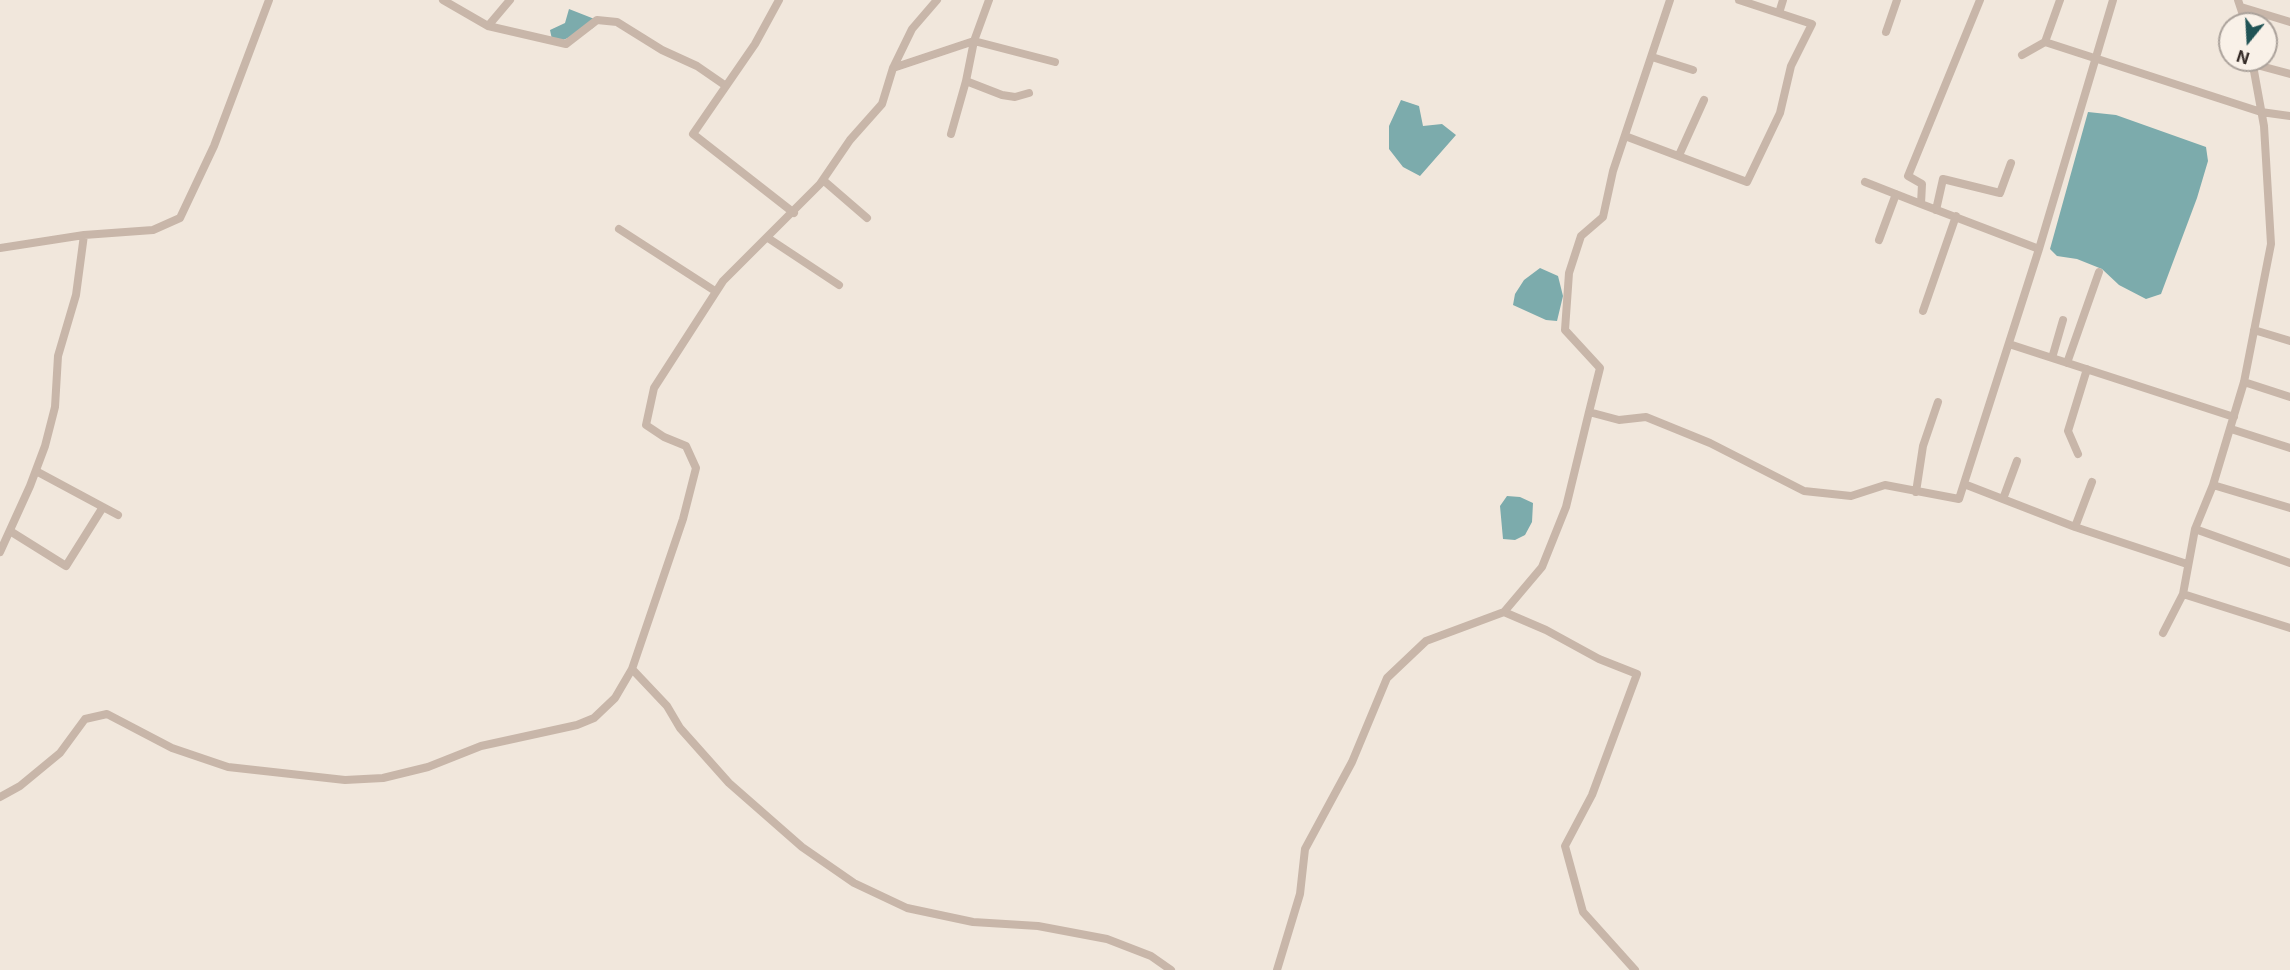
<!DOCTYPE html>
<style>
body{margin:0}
#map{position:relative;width:2290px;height:970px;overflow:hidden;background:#f1e7dc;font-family:Inter,sans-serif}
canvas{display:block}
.north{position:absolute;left:2218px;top:12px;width:60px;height:60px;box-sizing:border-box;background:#f9f1e8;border:2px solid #aba29b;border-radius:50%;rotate:198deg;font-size:16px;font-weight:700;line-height:24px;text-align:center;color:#362c28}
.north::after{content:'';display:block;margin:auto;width:21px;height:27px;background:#205355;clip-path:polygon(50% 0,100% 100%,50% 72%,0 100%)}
</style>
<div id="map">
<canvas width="2290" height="970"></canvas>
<div class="north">N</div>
</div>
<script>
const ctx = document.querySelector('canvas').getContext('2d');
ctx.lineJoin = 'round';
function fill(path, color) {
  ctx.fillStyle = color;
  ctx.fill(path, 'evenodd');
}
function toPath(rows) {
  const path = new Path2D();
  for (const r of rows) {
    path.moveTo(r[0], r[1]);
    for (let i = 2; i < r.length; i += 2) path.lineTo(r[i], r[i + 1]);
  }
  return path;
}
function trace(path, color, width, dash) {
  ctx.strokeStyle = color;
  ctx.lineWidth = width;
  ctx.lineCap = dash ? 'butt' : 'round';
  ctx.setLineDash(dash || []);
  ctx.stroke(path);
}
fill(toPath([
 [569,9,597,20,593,28,553,44,550,30,565,23],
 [1401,100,1419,106,1423,126,1442,124,1456,135,1420,176,1403,167,1389,149,1389,126],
 [2088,112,2116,115,2206,147,2208,161,2197,198,2161,294,2146,299,2119,285,2102,269,2077,259,2057,256,2050,249],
 [1540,268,1558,276,1563,296,1557,321,1546,320,1513,305,1515,294,1524,280],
 [1507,496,1520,497,1533,503,1532,522,1525,535,1515,540,1503,539,1500,506]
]), '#7cabac');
trace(toPath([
 [443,0,488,26,566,44,597,20,617,22,662,50,697,66,726,86],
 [779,0,755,44,693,134,794,213],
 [1980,0,1908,176,1922,184,1921,204,2039,249],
 [2238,0,2246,24],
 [2241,7,2290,22],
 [1779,13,1783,0],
 [488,26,510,0],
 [1886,32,1897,0],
 [2045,42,2060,0],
 [2022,55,2045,42,2261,112,2290,116],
 [1652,57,1693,70],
 [2253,64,2290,74],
 [893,68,974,41,1055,62],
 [966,81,1002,95,1015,97,1029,93],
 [951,134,966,81,974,41,989,0],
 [1625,136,1747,182,1780,113,1791,66,1812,24,1739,0],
 [1680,153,1704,100],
 [823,180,867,218],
 [1865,182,1921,204],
 [1936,210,1943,179,2000,193,2011,163],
 [619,229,715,291],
 [768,238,839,285],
 [1879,240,1896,194],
 [0,248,84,235],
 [1923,311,1956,216],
 [2254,330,2290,341],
 [2009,344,2234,417],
 [2052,358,2063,320],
 [2067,363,2099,272],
 [2244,382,2290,397],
 [1589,412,1600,368,1565,330,1569,273,1581,236,1603,217,1613,171,1670,0],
 [2231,429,2290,448],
 [2078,454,2068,431,2087,369],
 [1964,484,2075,527,2187,564],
 [2213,485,2290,508],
 [1916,492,1923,446,1938,402],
 [2003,499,2017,461],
 [103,507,118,515],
 [2075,527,2092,482],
 [2195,529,2290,563],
 [10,531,66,566,103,507,36,471],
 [0,552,30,486,45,446,55,407,58,356,76,295,84,235,153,230,180,218,214,146,269,0],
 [2183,594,2290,628],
 [2163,633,2183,594,2195,529,2213,485,2244,382,2271,244,2264,126,2252,60],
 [632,669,667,706,680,728,729,783,802,847,854,883,907,908,973,922,1038,926,1107,939,1151,956,1171,970],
 [0,797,20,786,60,753,85,719,107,714,172,748,228,767,345,780,383,778,428,767,481,746,577,725,594,718,615,698,632,669,683,519,696,468,686,446,664,437,646,425,654,388,723,281,820,184,850,140,882,104,893,68,912,29,937,0],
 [1277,970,1300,894,1305,849,1352,762,1387,678,1426,641,1504,612],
 [1635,970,1583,912,1565,846,1592,795,1637,674,1599,659,1546,630,1504,612,1542,567,1566,507,1589,412,1619,420,1646,417,1710,443,1804,491,1851,496,1885,485,1959,499,2039,249,2113,0]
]), '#c8b6a9', 8);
</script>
